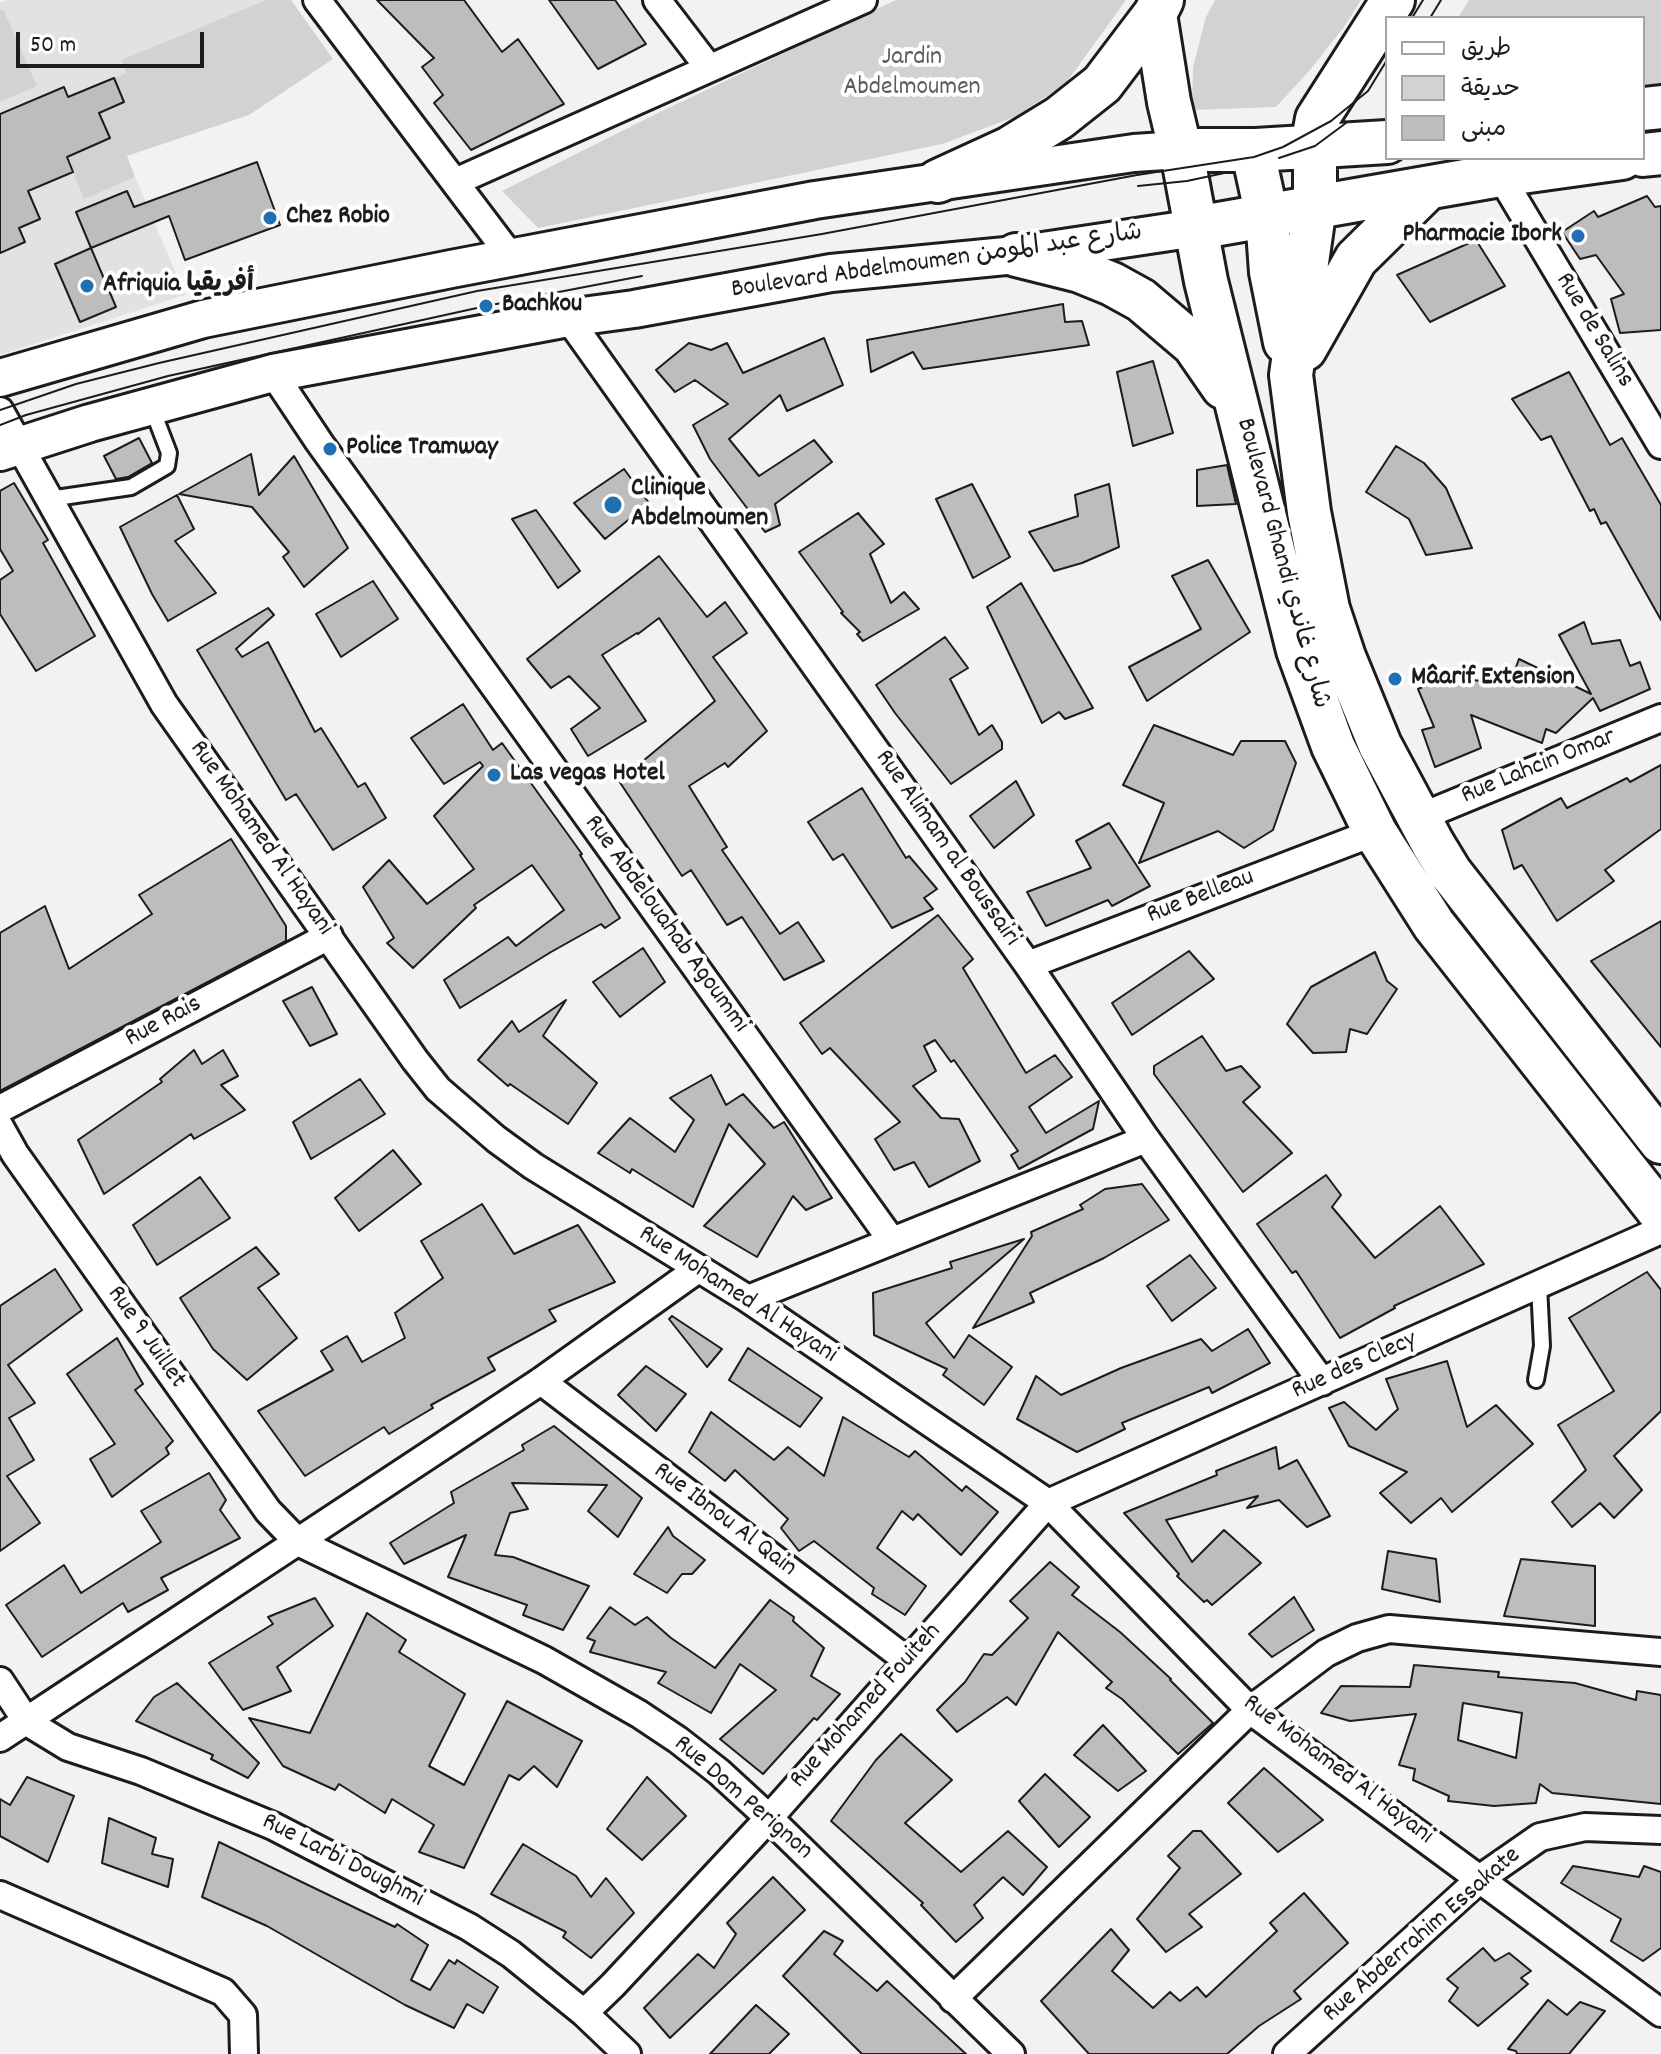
<!DOCTYPE html>
<meta charset="utf-8">
<style>
body{margin:0}
#map{position:relative;width:1661px;height:2054px;overflow:hidden;background:#f2f2f2;font-family:Dekko,"Playpen Sans Arabic",sans-serif}
canvas{display:block}
.legend{position:absolute;left:1385px;top:16px;width:260px;height:144px;box-sizing:border-box;background:#fff;border:2px solid #a4a4a4;margin:0;padding:10px 14px;list-style:none;font-size:24px;color:#1c1c1c}
.legend li{display:flex;align-items:center;gap:16px;height:40px}
.legend b{width:40px;border:2px solid #a4a4a4}
.scale{position:absolute;left:16px;top:32px;width:188px;height:36px;box-sizing:border-box;border:4px solid #1c1c1c;border-top:0;padding-left:10px;font-size:24px;line-height:28px;white-space:nowrap;color:#1c1c1c;-webkit-text-stroke:6px #fff;paint-order:stroke}
</style>
<div id="map">
<canvas width="1661" height="2054"></canvas>
<ul class="legend">
<li><b style="height:10px;background:#fff"></b>طريق</li>
<li><b style="height:22px;background:#d2d2d2"></b>حديقة</li>
<li><b style="height:22px;background:#bdbdbd"></b>مبنى</li>
</ul>
<div class="scale">50 m</div>
</div>
<script>
const ctx = document.querySelector('canvas').getContext('2d');
ctx.lineJoin = 'round';
function fill(path, color) {
  ctx.fillStyle = color;
  ctx.fill(path, 'evenodd');
}
function toPath(rows) {
  const path = new Path2D();
  for (const r of rows) {
    path.moveTo(r[0], r[1]);
    for (let i = 2; i < r.length; i += 2) path.lineTo(r[i], r[i + 1]);
  }
  return path;
}
function trace(path, color, width, dash) {
  ctx.strokeStyle = color;
  ctx.lineWidth = width;
  ctx.lineCap = dash ? 'butt' : 'round';
  ctx.setLineDash(dash || []);
  ctx.stroke(path);
}
function label(font, color, halo, rows, align = 'center') {
  ctx.font = font + ' Dekko,"Playpen Sans Arabic",sans-serif';
  ctx.lineWidth = 8;
  ctx.setLineDash([]);
  ctx.textBaseline = 'middle';
  ctx.strokeStyle = halo;
  ctx.fillStyle = color;
  for (const [text, x, y, turn = 0] of rows) {
    ctx.save();
    ctx.translate(x, y);
    ctx.rotate((+turn || 0) * Math.PI / 180);
    ctx.textAlign = isNaN(turn) ? turn : align;
    if (halo) ctx.strokeText(text, 0, 0);
    ctx.fillText(text, 0, 0);
    ctx.restore();
  }
}
fill(toPath([
 [7,0,266,0,121,60,126,73,114,78,124,102,84,198,135,177,185,295,0,355,0,3]
]), '#e2e2e2');
fill(toPath([
 [266,0,291,0,333,59,249,115,127,156,135,177,84,199,67,157,110,138,99,113,124,102,114,78,126,73,121,60],
 [896,0,1126,0,1066,83,1017,116,942,144,538,228,502,191,662,111],
 [1215,0,1361,0,1344,27,1310,70,1276,107,1192,110,1193,67,1206,17],
 [1469,0,1661,0,1661,83,1643,85,1643,18,1458,18],
 [3,9,37,86,0,102,0,11]
]), '#d2d2d2');
const building = toPath([
 [377,0,464,0,502,52,518,39,564,104,471,150,434,103,443,95,422,67,434,58,377,0],
 [549,0,615,0,646,44,598,69,549,0],
 [114,78,124,102,99,113,110,138,67,157,73,172,28,191,40,219,19,228,25,242,0,253,0,114,64,87,68,97,114,78],
 [257,162,280,225,185,260,169,216,91,248,76,212,127,191,134,207,257,162],
 [1647,196,1655,207,1661,206,1661,330,1620,333,1611,299,1624,294,1596,255,1580,259,1562,232,1594,211,1598,217,1647,196],
 [1476,240,1505,286,1430,322,1397,275,1476,240],
 [91,248,116,307,80,322,55,264,91,248],
 [1063,304,1065,322,1082,321,1089,345,923,369,913,352,871,372,867,340,1063,304],
 [824,338,843,385,787,411,780,395,729,439,759,476,814,440,832,462,775,504,780,525,765,532,710,459,693,425,728,404,695,380,675,392,656,370,689,343,711,350,727,343,743,373,824,338],
 [1153,361,1173,433,1133,446,1117,372,1153,361],
 [1569,372,1610,445,1622,438,1661,505,1661,620,1606,522,1601,524,1594,509,1590,511,1551,436,1541,440,1512,399,1569,372],
 [139,438,152,463,128,477,116,479,104,456,139,438],
 [1396,446,1424,463,1446,488,1472,548,1426,555,1409,519,1366,492,1396,446],
 [251,454,259,495,294,456,348,548,304,587,283,557,289,552,252,507,179,494,251,454],
 [1227,465,1236,504,1197,506,1197,470,1227,465],
 [624,469,649,503,605,539,574,503,624,469],
 [14,483,48,540,43,543,95,636,36,671,0,614,0,580,13,571,0,549,0,491,14,483],
 [972,484,1010,557,973,578,936,499,972,484],
 [1109,484,1119,547,1082,563,1054,571,1029,532,1078,516,1075,495,1109,484],
 [177,495,194,529,175,541,216,593,168,621,152,594,120,527,177,495],
 [536,510,580,571,558,588,512,519,536,510],
 [858,513,884,544,870,554,891,603,904,592,919,609,863,641,857,634,860,632,841,613,843,612,799,552,858,513],
 [659,556,707,617,725,602,747,633,713,657,767,731,728,767,725,763,689,786,727,847,722,850,780,934,798,922,824,961,784,980,742,917,727,925,691,870,682,876,619,781,715,701,659,618,638,634,637,633,602,655,646,721,588,756,571,729,600,708,569,676,551,688,527,659,659,556],
 [1208,560,1250,632,1147,701,1129,667,1201,629,1172,576,1208,560],
 [373,581,398,619,341,657,316,614,373,581],
 [1021,583,1093,708,1065,719,1059,712,1042,723,987,607,1021,583],
 [268,608,274,615,236,649,242,657,268,642,315,732,321,728,358,787,365,783,386,818,333,850,296,794,286,800,197,650,268,608],
 [1584,622,1592,644,1620,640,1630,666,1640,662,1650,689,1600,711,1593,698,1556,733,1546,729,1542,743,1471,715,1481,748,1435,767,1422,730,1434,727,1418,689,1467,668,1471,680,1510,683,1519,659,1591,694,1559,635,1584,622],
 [945,637,968,668,950,679,979,735,992,725,1002,742,1002,749,951,784,895,713,876,685,945,637],
 [463,704,493,750,502,743,582,854,580,855,620,918,605,928,601,924,551,952,460,1008,444,980,508,937,516,946,564,910,532,865,474,905,476,908,413,968,387,943,394,938,363,887,389,860,427,904,474,869,434,816,483,766,480,762,444,784,411,738,463,704],
 [1154,725,1233,755,1241,741,1285,741,1296,763,1273,830,1244,848,1218,831,1139,863,1164,803,1123,785,1154,725],
 [1661,765,1661,829,1605,870,1614,881,1557,921,1522,865,1514,869,1502,830,1561,798,1567,808,1627,778,1630,782,1661,765],
 [1016,781,1034,815,994,848,970,816,1016,781],
 [862,788,906,858,909,856,937,889,924,898,933,909,892,928,843,854,833,860,808,822,862,788],
 [1109,823,1150,886,1112,906,1108,900,1046,926,1027,892,1091,868,1076,841,1109,823],
 [231,839,286,926,286,941,0,1091,0,933,45,906,69,969,152,914,139,895,231,839],
 [938,915,973,959,963,968,1026,1073,1055,1055,1072,1077,1029,1107,1046,1133,1099,1101,1093,1129,1019,1169,1011,1155,1018,1151,954,1060,951,1062,935,1040,924,1046,936,1071,913,1086,941,1118,959,1119,980,1161,929,1187,914,1162,894,1170,875,1139,900,1122,830,1048,822,1054,800,1023,938,915],
 [1661,921,1661,1047,1591,961,1661,921],
 [643,948,665,982,620,1017,593,982,643,948],
 [1189,951,1214,979,1132,1035,1112,1003,1189,951],
 [1375,952,1387,981,1397,989,1367,1034,1350,1029,1346,1052,1313,1053,1287,1024,1311,987,1375,952],
 [312,987,337,1034,310,1046,283,1001,312,987],
 [566,1000,543,1036,597,1083,568,1124,510,1084,508,1086,478,1060,512,1021,519,1032,566,1000],
 [1202,1036,1226,1071,1241,1066,1260,1087,1243,1102,1292,1153,1243,1192,1154,1074,1154,1066,1202,1036],
 [194,1050,202,1064,223,1050,238,1076,221,1085,245,1110,194,1139,191,1134,104,1194,78,1140,162,1082,160,1079,194,1050],
 [711,1075,726,1105,743,1094,774,1128,784,1122,832,1198,806,1210,793,1196,757,1257,704,1226,765,1164,729,1124,693,1207,632,1169,630,1173,598,1153,630,1118,675,1152,694,1120,670,1098,711,1075],
 [360,1079,385,1114,311,1159,293,1122,360,1079],
 [393,1150,421,1184,359,1231,335,1198,393,1150],
 [1326,1175,1341,1195,1332,1207,1375,1258,1440,1206,1484,1264,1394,1306,1395,1308,1340,1338,1296,1271,1292,1273,1257,1224,1326,1175],
 [200,1177,230,1218,157,1265,133,1225,200,1177],
 [1142,1184,1169,1220,1104,1258,1030,1293,1034,1302,973,1328,1032,1236,1031,1232,1083,1209,1080,1205,1105,1189,1142,1184],
 [482,1204,514,1254,578,1225,615,1282,549,1310,556,1321,488,1358,495,1370,431,1405,433,1408,389,1434,384,1427,305,1476,258,1411,333,1370,321,1351,347,1336,362,1362,405,1338,395,1313,443,1278,421,1241,482,1204],
 [1024,1239,926,1323,954,1358,969,1335,1012,1367,984,1405,943,1375,947,1369,874,1335,873,1293,952,1268,950,1262,1024,1239],
 [256,1247,279,1274,258,1288,297,1338,247,1380,213,1349,180,1298,256,1247],
 [1190,1255,1216,1288,1172,1321,1147,1286,1190,1255],
 [55,1269,82,1310,8,1365,35,1403,9,1418,34,1460,7,1476,40,1523,0,1551,0,1306,55,1269],
 [1647,1272,1661,1290,1661,1411,1614,1456,1642,1490,1614,1518,1600,1503,1572,1527,1552,1502,1586,1470,1558,1425,1614,1391,1569,1318,1647,1272],
 [672,1316,722,1349,707,1367,669,1319,672,1316],
 [1248,1329,1270,1363,1212,1393,1209,1387,1122,1423,1125,1429,1077,1452,1017,1419,1036,1376,1061,1395,1121,1368,1201,1339,1212,1351,1248,1329],
 [117,1338,143,1384,135,1390,173,1441,166,1448,169,1454,112,1497,90,1459,115,1444,67,1374,117,1338],
 [748,1348,822,1398,800,1427,729,1380,748,1348],
 [1447,1361,1467,1427,1496,1405,1533,1444,1452,1512,1441,1498,1411,1523,1380,1493,1407,1472,1349,1446,1329,1408,1344,1402,1376,1430,1398,1409,1386,1379,1447,1361],
 [646,1366,686,1394,656,1431,618,1395,646,1366],
 [711,1412,774,1460,788,1447,824,1476,843,1417,909,1457,915,1451,962,1491,966,1486,998,1512,961,1555,918,1514,913,1520,902,1511,877,1548,926,1586,905,1615,872,1594,874,1588,814,1541,799,1551,781,1528,788,1519,735,1470,725,1481,689,1452,711,1412],
 [554,1426,642,1498,618,1537,588,1511,607,1485,512,1483,528,1509,510,1513,495,1555,513,1557,589,1586,563,1630,523,1615,527,1605,448,1577,466,1535,404,1564,390,1543,454,1503,451,1492,524,1450,522,1445,554,1426],
 [1276,1447,1279,1469,1297,1460,1330,1516,1307,1527,1279,1500,1247,1508,1258,1496,1166,1520,1192,1562,1224,1530,1261,1563,1212,1605,1207,1600,1204,1602,1177,1576,1179,1574,1124,1513,1217,1475,1216,1471,1276,1447],
 [209,1473,226,1500,220,1510,240,1538,161,1578,168,1590,128,1612,123,1603,42,1657,6,1605,64,1565,81,1593,161,1542,141,1511,209,1473],
 [668,1527,673,1536,705,1560,692,1574,682,1574,667,1593,634,1574,668,1527],
 [1388,1551,1436,1559,1440,1602,1382,1589,1388,1551],
 [1521,1559,1595,1566,1595,1626,1504,1616,1521,1559],
 [1050,1562,1079,1587,1072,1595,1120,1632,1171,1679,1170,1680,1213,1723,1178,1754,1122,1699,1106,1688,1112,1682,1058,1632,1016,1705,1007,1697,957,1732,937,1710,965,1682,984,1654,992,1655,1028,1618,1010,1601,1050,1562],
 [1294,1597,1314,1630,1272,1657,1249,1634,1294,1597],
 [315,1598,333,1626,277,1667,291,1691,243,1710,209,1663,273,1624,268,1617,315,1598],
 [770,1600,794,1617,793,1621,824,1648,811,1676,840,1694,817,1720,814,1718,763,1774,720,1739,776,1690,740,1664,711,1713,658,1683,666,1672,590,1652,595,1641,587,1638,610,1607,635,1625,647,1617,671,1638,715,1668,770,1600],
 [367,1613,406,1640,399,1652,465,1694,429,1766,464,1785,507,1701,582,1741,557,1787,534,1766,519,1780,509,1775,464,1868,419,1852,434,1825,392,1799,385,1813,339,1784,335,1790,283,1766,249,1718,310,1733,367,1613],
 [1414,1665,1499,1672,1498,1677,1575,1683,1636,1700,1637,1691,1661,1695,1661,1804,1552,1793,1540,1784,1536,1803,1494,1806,1448,1801,1449,1796,1413,1780,1415,1769,1399,1765,1416,1714,1350,1721,1321,1713,1341,1686,1410,1687,1414,1665],
 [1463,1703,1522,1713,1516,1758,1458,1740,1463,1703],
 [177,1683,259,1763,248,1778,211,1759,213,1755,136,1721,154,1697,177,1683],
 [1103,1725,1146,1771,1118,1791,1074,1755,1103,1725],
 [901,1734,952,1780,905,1823,961,1872,1008,1831,1047,1867,1023,1895,1003,1877,974,1905,983,1918,956,1942,921,1905,923,1903,831,1821,876,1760,901,1734],
 [1264,1768,1323,1820,1278,1852,1228,1803,1264,1768],
 [1045,1774,1090,1817,1059,1847,1019,1801,1045,1774],
 [27,1777,74,1796,48,1862,0,1836,0,1799,10,1805,27,1777],
 [647,1777,686,1816,642,1860,607,1829,647,1777],
 [109,1818,156,1838,152,1854,173,1859,168,1887,102,1863,109,1818],
 [1193,1831,1201,1831,1241,1874,1189,1914,1202,1927,1166,1952,1137,1919,1180,1868,1168,1856,1193,1831],
 [219,1842,395,1927,397,1924,428,1945,411,1980,430,1990,449,1960,455,1964,457,1960,498,1987,483,2013,467,2004,454,2028,405,2005,267,1926,202,1897,219,1842],
 [523,1844,576,1876,591,1897,606,1878,634,1913,591,1958,563,1937,566,1932,491,1894,523,1844],
 [1573,1866,1639,1877,1644,1866,1661,1872,1661,1948,1643,1961,1611,1941,1621,1919,1561,1883,1573,1866],
 [773,1877,805,1910,670,2038,644,2008,698,1954,714,1968,736,1934,727,1923,773,1877],
 [1304,1893,1348,1943,1294,1991,1301,1999,1259,2026,1227,2054,1089,2054,1041,2001,1111,1929,1129,1950,1112,1971,1153,2008,1170,1992,1180,2001,1197,1987,1206,1997,1277,1931,1270,1923,1304,1893],
 [824,1931,843,1941,834,1954,877,1991,887,1981,966,2054,862,2054,783,1976,824,1931],
 [1483,1948,1495,1961,1509,1953,1531,1971,1521,1978,1528,1984,1478,2026,1449,2001,1458,1988,1447,1979,1483,1948],
 [1548,2000,1567,2015,1580,2002,1605,2011,1569,2054,1517,2054,1516,2051,1508,2049,1548,2000],
 [756,2005,789,2034,769,2054,710,2054,756,2005]
]);
fill(building, '#bdbdbd');
trace(building, '#1c1c1c', 2);
const lane = toPath([
 [49,499,131,487,167,466,169,453,151,406],
 [1536,1380,1542,1346,1539,1285]
]);
const street = toPath([
 [317,0,512,258],
 [657,0,709,68],
 [1500,175,1661,445],
 [455,182,863,0],
 [568,318,1028,965,1146,1139,1322,1382],
 [273,373,319,442,892,1241],
 [0,411,164,704,415,1060,438,1089,496,1139,533,1166,748,1299,1048,1503,1250,1710,1661,2013],
 [1418,818,1661,718],
 [1028,965,1375,832],
 [0,1109,329,936],
 [0,1127,15,1154,268,1511,298,1542,544,1660,639,1714,678,1740,719,1772,769,1818,1011,2054],
 [748,1299,1146,1139],
 [541,1381,908,1661],
 [0,1681,27,1722,68,1747,141,1771,273,1826,469,1927,511,1954,584,2013,627,2054],
 [0,1738,541,1381,698,1269],
 [0,1895,223,1992,243,2015,244,2054],
 [953,1999,1250,1710,1326,1653,1357,1638,1389,1629,1661,1652],
 [584,2013,613,1985,769,1818,1048,1503,1661,1230],
 [1287,2054,1481,1878,1540,1837,1585,1827,1661,1830]
]);
const secondary = toPath([
 [0,378,203,319,451,269,815,200,1134,153,1180,150],
 [0,452,90,423,273,373,568,318,634,309,831,273,1016,255,1196,228]
]);
const primary = toPath([
 [1393,0,1317,119,1315,130,1315,206,1291,375,1309,512,1328,609,1344,657,1380,745,1433,844,1450,872,1661,1142],
 [1155,14,1169,102,1185,169,1206,281,1298,650,1333,746,1375,832,1434,925,1661,1214],
 [1643,109,1661,107],
 [1180,150,1256,150,1387,142],
 [1256,150,1254,157,1267,216,1271,272,1285,342],
 [1643,155,1661,153],
 [938,181,1010,148,1059,118,1102,84,1155,14,1162,0],
 [1196,228,1500,175,1622,158],
 [1016,255,1080,271,1112,284,1141,300,1194,345,1223,387],
 [1305,349,1356,259,1428,188]
]);
trace(lane, '#1c1c1c', 20);
trace(street, '#1c1c1c', 32);
trace(secondary, '#1c1c1c', 42);
trace(primary, '#1c1c1c', 48);
trace(lane, '#fff', 14);
trace(street, '#fff', 26);
trace(secondary, '#fff', 36);
trace(primary, '#fff', 42);
trace(toPath([
 [1412,18,1423,0],
 [1430,18,1441,0],
 [1279,158,1315,146,1346,123],
 [1138,186,1187,181,1229,172],
 [0,410,76,384,159,363,477,291,822,234,1137,175,1254,157,1283,147,1331,121,1368,91,1387,60],
 [0,425,26,415,168,376,486,306,642,276]
]), '#1c1c1c', 2);
for (const [x, y, r, color] of [
 [270,218,8,"#1f6fb2"],
 [1578,236,8,"#1f6fb2"],
 [87,286,8,"#1f6fb2"],
 [486,306,8,"#1f6fb2"],
 [330,449,8,"#1f6fb2"],
 [613,505,10,"#1f6fb2"],
 [1395,679,8,"#1f6fb2"],
 [494,775,8,"#1f6fb2"]
]) {
  const dot = new Path2D();
  dot.arc(x, y, r, 0, 2 * Math.PI);
  ctx.fillStyle = color;
  ctx.fill(dot);
  trace(dot, '#fff', 3);
}
label('26px', '#5c5c5c', '#fff', [
 ["Jardin",912,59],
 ["Abdelmoumen",912,89]
]);
label('bold 26px', '#1c1c1c', '#fff', [
 ["Chez Robio",286,218],
 ["Pharmacie Ibork",1562,236,"right"],
 ["Afriquia أفريقيا",103,286],
 ["Bachkou",502,306],
 ["Police Tramway",346,449],
 ["Clinique",631,490],
 ["Abdelmoumen",631,520],
 ["Mâarif Extension",1411,679],
 ["Las vegas Hotel",510,775]
], 'left');
label('26px', '#1c1c1c', '#fff', [
 ["Boulevard Abdelmoumen شارع عبد المومن",937,263,-8],
 ["Rue de Salins",1593,331,59],
 ["Boulevard Ghandi شارع غاندي",1281,564,75],
 ["Rue Lahcin Omar",1539,768,-22],
 ["Rue Mohamed Al Hayani",260,839,55],
 ["Rue Alimam al Boussairi",946,849,55],
 ["Rue Belleau",1201,898,-21],
 ["Rue Abdelouahab Agoummi",665,925,54],
 ["Rue Rais",164,1023,-28],
 ["Rue Mohamed Al Hayani",737,1296,33],
 ["Rue 9 Juillet",145,1338,55],
 ["Rue des Clecy",1355,1367,-24],
 ["Rue Ibnou Al Qain",724,1521,37],
 ["Rue Mohamed Fouiteh",867,1707,-48],
 ["Rue Mohamed Al Hayani",1337,1771,37],
 ["Rue Dom Perignon",742,1799,41],
 ["Rue Larbi Doughmi",342,1862,27],
 ["Rue Abderrahim Essakate",1423,1936,-41]
]);
</script>
